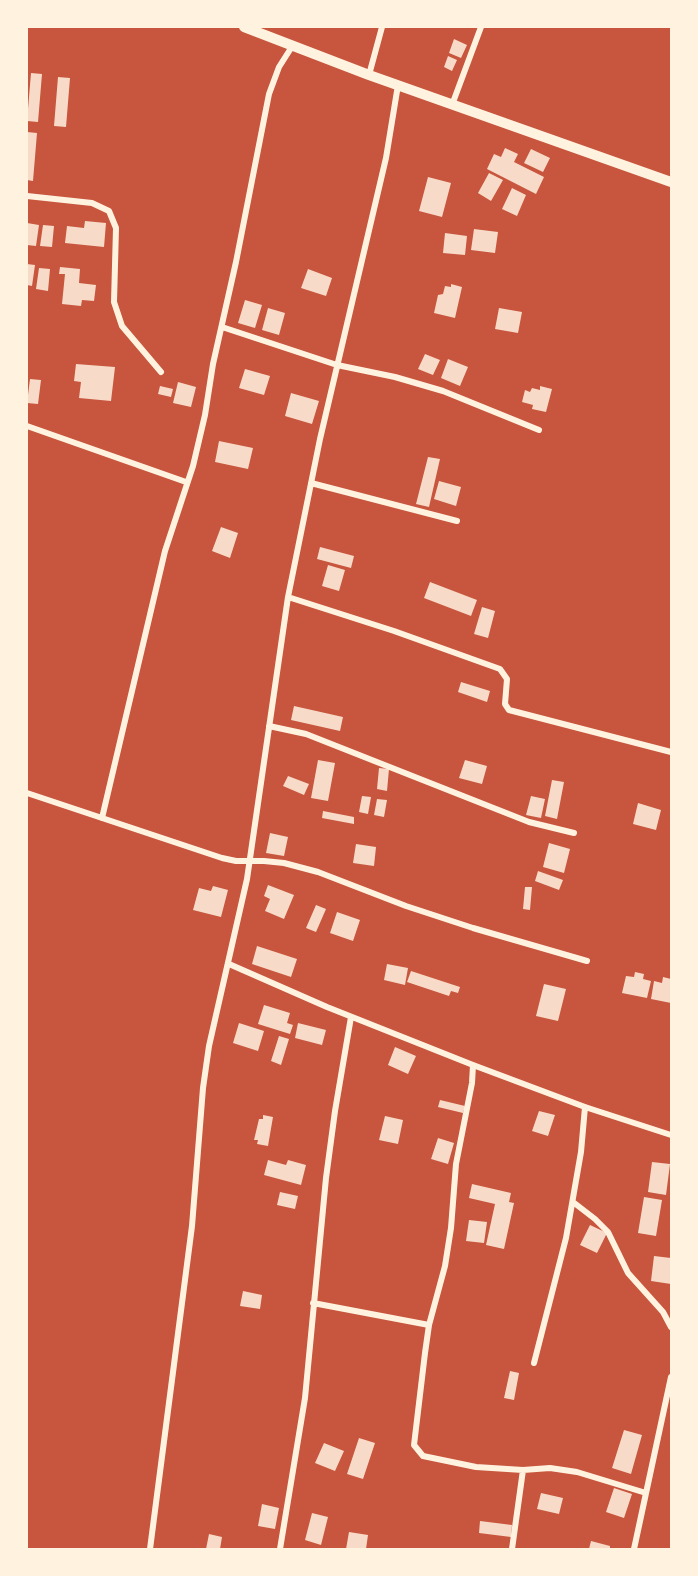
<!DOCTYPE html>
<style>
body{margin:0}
#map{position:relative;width:698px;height:1576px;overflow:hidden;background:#c8553d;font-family:"PT Sans",sans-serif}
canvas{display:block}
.frame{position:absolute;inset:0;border:28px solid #fff3e0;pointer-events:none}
</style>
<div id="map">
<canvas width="698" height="1576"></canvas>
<div class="frame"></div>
</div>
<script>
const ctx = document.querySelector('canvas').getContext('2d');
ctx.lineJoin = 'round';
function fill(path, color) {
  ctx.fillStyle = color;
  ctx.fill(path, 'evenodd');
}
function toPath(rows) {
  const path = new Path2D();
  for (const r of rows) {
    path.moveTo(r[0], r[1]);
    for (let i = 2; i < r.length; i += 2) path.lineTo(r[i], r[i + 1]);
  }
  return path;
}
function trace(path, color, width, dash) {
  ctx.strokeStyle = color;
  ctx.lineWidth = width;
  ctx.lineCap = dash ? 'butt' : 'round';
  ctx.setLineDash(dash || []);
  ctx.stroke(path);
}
fill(toPath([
 [454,39,467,45,461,58,449,53],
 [448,56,457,60,452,71,444,67],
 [31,73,42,74,38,122,27,121],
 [58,77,70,78,66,127,54,126],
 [27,132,37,133,33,181,27,180],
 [505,148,518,154,514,162,544,177,536,194,487,169,494,154,501,157],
 [531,149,550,158,543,172,524,163],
 [489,173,503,180,491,201,478,193],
 [428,177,451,183,442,217,419,211],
 [512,188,526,195,517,216,502,209],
 [85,221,106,223,104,247,65,243,67,226,84,228],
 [27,223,39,225,36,246,27,245],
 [43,225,54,226,52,247,40,246],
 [474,229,498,232,495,253,471,250],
 [445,233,467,236,465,255,443,253],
 [27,264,35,265,32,286,27,285],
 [60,267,80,269,79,283,96,285,94,301,82,300,81,306,62,304,65,274,59,274],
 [39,268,50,269,48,291,36,289],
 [308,269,332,278,326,296,301,288],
 [451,284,462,287,455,318,434,313,438,295,443,294,445,286,451,287],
 [245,300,262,305,255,328,238,323],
 [268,308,285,313,279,335,262,330],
 [499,308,522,312,518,333,495,329],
 [425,354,440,360,433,375,418,369],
 [448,359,468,367,460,386,441,378],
 [76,364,115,367,111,401,79,398,81,382,74,381],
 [245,369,270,376,264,395,239,388],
 [30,379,41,380,38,404,27,403],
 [178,382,196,387,191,407,173,403],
 [160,386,173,389,171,397,158,394],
 [540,386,552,389,546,412,532,409,533,405,522,402,525,390,530,392,532,388,540,390],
 [291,393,319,401,312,424,285,416],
 [219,441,253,448,248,469,215,462],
 [428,457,440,459,429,507,416,504],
 [439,481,461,487,456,506,434,499],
 [221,527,238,533,230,558,212,551],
 [320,547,354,556,351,568,317,559],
 [328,565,345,570,339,591,322,586],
 [430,582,477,600,471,616,424,598],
 [482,607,495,611,488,638,474,634],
 [461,682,490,691,487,702,458,692],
 [294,706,343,717,340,731,291,720],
 [318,760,335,763,328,801,311,798],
 [465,760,487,766,482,784,459,778],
 [379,768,389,769,387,791,377,789],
 [288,776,309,784,304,795,283,786],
 [552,780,564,782,557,819,545,816],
 [362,796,371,797,368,814,359,812],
 [531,796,545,799,541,818,526,815],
 [377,799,387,800,384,817,374,815],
 [638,803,661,810,656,830,633,824],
 [323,811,354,817,354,824,322,818],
 [270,833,288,837,284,856,266,853],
 [549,843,570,849,564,873,543,867],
 [356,844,376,847,374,866,353,863],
 [538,871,563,880,559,890,535,881],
 [268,885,294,895,284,919,265,911,270,899,264,896],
 [213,886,228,890,221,917,193,910,199,888,211,891],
 [525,887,532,887,530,910,523,909],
 [316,905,326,909,316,932,306,928],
 [337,912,360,920,353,941,330,933],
 [257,946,297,959,291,977,252,964],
 [387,964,408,968,405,985,384,980],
 [411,971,460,987,458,993,451,991,449,996,407,982],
 [635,972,644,974,643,979,651,981,647,998,622,993,626,976,634,977],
 [663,977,671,979,671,1003,651,999,654,981,662,983],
 [544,984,566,989,558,1021,536,1016],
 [264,1005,290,1013,287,1023,293,1025,290,1034,258,1024],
 [239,1023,264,1031,258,1051,233,1043],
 [298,1023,326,1030,322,1045,295,1038],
 [279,1036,289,1039,281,1065,271,1061],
 [395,1047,416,1056,408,1074,388,1065],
 [440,1100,465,1106,463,1113,438,1107],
 [539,1111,555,1115,548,1136,532,1131],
 [263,1115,273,1117,268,1146,257,1144,258,1140,254,1140,259,1119,263,1119],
 [385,1116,403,1120,398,1144,379,1140],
 [438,1138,454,1143,448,1164,431,1159],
 [268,1160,286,1165,288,1160,306,1165,301,1185,264,1175],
 [652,1162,670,1164,666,1195,648,1192],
 [472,1184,511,1193,509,1202,514,1203,504,1249,486,1245,495,1204,469,1198],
 [280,1192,298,1196,295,1209,277,1205],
 [644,1197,662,1200,656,1236,638,1233],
 [469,1220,487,1222,484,1243,466,1241],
 [590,1225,607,1233,597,1253,580,1245],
 [654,1256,671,1258,671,1284,651,1281],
 [243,1291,262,1295,260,1309,240,1306],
 [510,1371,519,1373,514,1400,504,1398],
 [624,1430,642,1435,631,1474,612,1468],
 [359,1438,375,1443,363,1479,347,1474],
 [324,1443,344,1451,335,1471,315,1463],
 [614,1488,632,1494,624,1518,606,1512],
 [541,1493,563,1498,559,1514,537,1509],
 [262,1504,279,1508,275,1529,258,1526],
 [312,1513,328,1517,321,1545,305,1540],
 [480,1521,512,1525,511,1537,479,1533],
 [349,1532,368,1535,366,1549,346,1549],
 [209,1534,222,1537,220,1549,206,1549],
 [591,1541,610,1546,610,1549,589,1549]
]), '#f7dbc8');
trace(toPath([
 [369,75,382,27],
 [452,105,481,27],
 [27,196,92,203,109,211,116,228,114,302,122,326,161,372],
 [222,327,337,365,395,377,443,391,539,430],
 [27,426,186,482],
 [311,483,457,521],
 [288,597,394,631,500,669,507,679,505,704,509,710,671,752],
 [269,726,306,734,529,822,574,833],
 [27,793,222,858,236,861,264,861,284,863,318,872,406,906,473,928,587,961],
 [102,818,165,551,193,466,205,415,213,364,236,262,269,94,279,67,293,45],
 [229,964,327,1007,473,1065,585,1107,671,1135],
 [473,1065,472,1083,456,1164,451,1228,445,1266,429,1325,425,1353,414,1445,423,1456,476,1467,523,1470,550,1468,577,1472,646,1493],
 [573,1202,595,1219,608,1232,628,1273,663,1312,671,1327],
 [313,1303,429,1325],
 [534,1363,566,1238,581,1152,585,1107],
 [150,1549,192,1226,203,1088,209,1046,247,879,288,597,320,439,386,158,398,85],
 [280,1549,305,1398,326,1178,335,1111,351,1017],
 [512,1549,523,1470],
 [634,1549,671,1377]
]), '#fff3e0', 6);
trace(toPath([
 [244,27,369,75,671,182]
]), '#fff3e0', 10);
</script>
